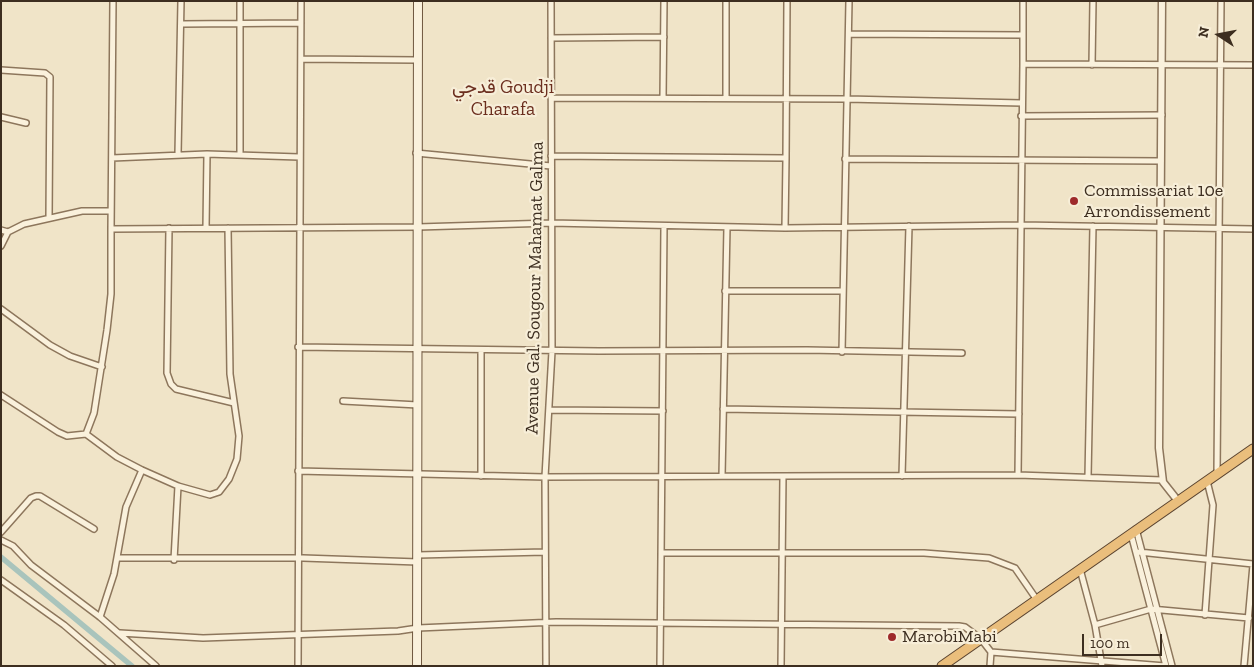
<!DOCTYPE html>
<meta charset="utf-8">
<style>
body{margin:0}
#map{position:relative;width:1254px;height:667px;overflow:hidden;background:#f0e4c8;font-family:"Zilla Slab",serif}
canvas{display:block}
.frame{position:absolute;inset:0;border:2px solid #3d2e20;pointer-events:none}
.north{position:absolute;left:1194px;top:10px;width:50px;height:50px;-webkit-text-stroke:4px #f7eed8;paint-order:stroke;rotate:281deg;font-size:14px;font-weight:700;line-height:20px;text-align:center;color:#3d2e20}
.north::after{content:'';display:block;margin:auto;width:18px;height:22px;background:#3d2e20;clip-path:polygon(50% 0,100% 100%,50% 72%,0 100%)}
.scale{position:absolute;left:1082px;top:634px;width:80px;height:22px;box-sizing:border-box;border:2px solid #3d2e20;border-top:0;padding-left:6px;font-size:15px;line-height:18px;white-space:nowrap;color:#3d2e20;-webkit-text-stroke:4px #f7eed8;paint-order:stroke}
</style>
<div id="map">
<canvas width="1254" height="667"></canvas>
<div class="frame"></div>
<div class="north">N</div>
<div class="scale">100 m</div>
</div>
<script>
const ctx = document.querySelector('canvas').getContext('2d');
ctx.lineJoin = 'round';
function toPath(rows) {
  const path = new Path2D();
  for (const r of rows) {
    path.moveTo(r[0], r[1]);
    for (let i = 2; i < r.length; i += 2) path.lineTo(r[i], r[i + 1]);
  }
  return path;
}
function trace(path, color, width, dash) {
  ctx.strokeStyle = color;
  ctx.lineWidth = width;
  ctx.lineCap = dash ? 'butt' : 'round';
  ctx.setLineDash(dash || []);
  ctx.stroke(path);
}
function label(font, color, halo, rows, align = 'center') {
  ctx.font = font + ' "Zilla Slab",Vazirmatn,serif';
  ctx.lineWidth = 4.5;
  ctx.setLineDash([]);
  ctx.textBaseline = 'middle';
  ctx.strokeStyle = halo;
  ctx.fillStyle = color;
  for (const [text, x, y, turn = 0] of rows) {
    ctx.save();
    ctx.translate(x, y);
    ctx.rotate((+turn || 0) * Math.PI / 180);
    ctx.textAlign = isNaN(turn) ? turn : align;
    if (halo) ctx.strokeText(text, 0, 0);
    ctx.fillText(text, 0, 0);
    ctx.restore();
  }
}
trace(toPath([
 [1,557,132,666]
]), '#a9c4bc', 5.5);
const minor = toPath([
 [240,1,240,154],
 [1023,1,1023,64,1253,65],
 [181,24,301,23],
 [849,34,1022,35],
 [551,38,664,37],
 [301,59,416,60],
 [1092,65,1093,1],
 [1,70,45,73,50,77,49,218],
 [551,98,847,99,1022,103],
 [663,98,664,1],
 [726,98,726,1],
 [1021,116,1162,115],
 [1,117,26,123],
 [416,153,551,166],
 [178,154,181,1],
 [551,156,786,158,785,228],
 [112,158,207,154,299,157],
 [786,158,787,1],
 [845,159,1161,161],
 [169,228,167,373,171,384,176,389,234,403],
 [206,228,207,154],
 [111,229,113,1],
 [1,230,8,232,24,224,82,211,111,211],
 [1,246,8,232],
 [725,291,843,291],
 [1,309,50,345,70,356,102,367],
 [298,347,599,351,807,350,962,353],
 [481,350,481,476],
 [842,352,849,1],
 [1,395,58,432,67,436,86,434,117,457,142,470,178,486,210,495,219,492,229,479,237,459,239,436,230,374,228,228],
 [343,401,418,405],
 [723,409,1019,414],
 [549,410,663,411],
 [86,434,94,413,107,330,111,294,111,229,418,227,551,223,785,228,1021,225,1253,229],
 [298,471,545,477,1018,475,1162,480],
 [1217,473,1221,1],
 [1018,475,1023,64],
 [722,476,727,227],
 [902,476,909,226],
 [1088,477,1093,226],
 [1136,529,1172,666],
 [1,532,31,498,36,496,40,496,94,529],
 [1131,534,1166,666],
 [1,540,13,546,31,565,100,617,156,666],
 [1139,552,1253,564],
 [661,553,924,553,989,558,1015,568,1037,600],
 [418,555,545,552],
 [118,558,303,558,418,562],
 [174,560,178,486],
 [1080,569,1095,625,1102,666],
 [1,580,64,625,112,666],
 [1205,615,1213,505,1207,481],
 [100,617,114,574,126,507,142,470],
 [1095,625,1151,609,1249,618],
 [120,633,203,638,398,631,418,628,556,622,959,626,965,627,981,639,991,652,990,666],
 [991,652,1165,666],
 [298,666,301,1],
 [546,666,545,477,552,351,551,1],
 [660,666,664,226],
 [781,666,783,476],
 [1244,666,1253,565]
]);
const tertiary = toPath([
 [1162,1,1159,448,1163,482,1178,501]
]);
const secondary = toPath([
 [417,666,418,1]
]);
const trunk = toPath([
 [942,666,1253,449]
]);
trace(minor, '#8d765c', 8);
trace(tertiary, '#8d765c', 9);
trace(secondary, '#6f573f', 10);
trace(trunk, '#5b4430', 11);
trace(minor, '#faf1dc', 5);
trace(tertiary, '#faf1dc', 6);
trace(secondary, '#faf1dc', 8);
trace(trunk, '#eabe7c', 9);
for (const [x, y, r, color] of [
 [1074,201,5,"#9e2a2b"],
 [892,637,5,"#9e2a2b"]
]) {
  const dot = new Path2D();
  dot.arc(x, y, r, 0, 2 * Math.PI);
  ctx.fillStyle = color;
  ctx.fill(dot);
  trace(dot, '#f7eed8', 2);
}
label('18px', '#3d2e20', '#f7eed8', [
 ["Commissariat 10e",1084,191],
 ["Arrondissement",1084,212],
 ["MarobiMabi",902,637]
], 'left');
label('18px', '#3d2e20', '#f7eed8', [
 ["Avenue Gal. Sougour Mahamat Galma",535,288,-89]
]);
label('19px', '#6b2e1e', '#f7eed8', [
 ["قدجي Goudji",503,88],
 ["Charafa",503,110]
]);
</script>
